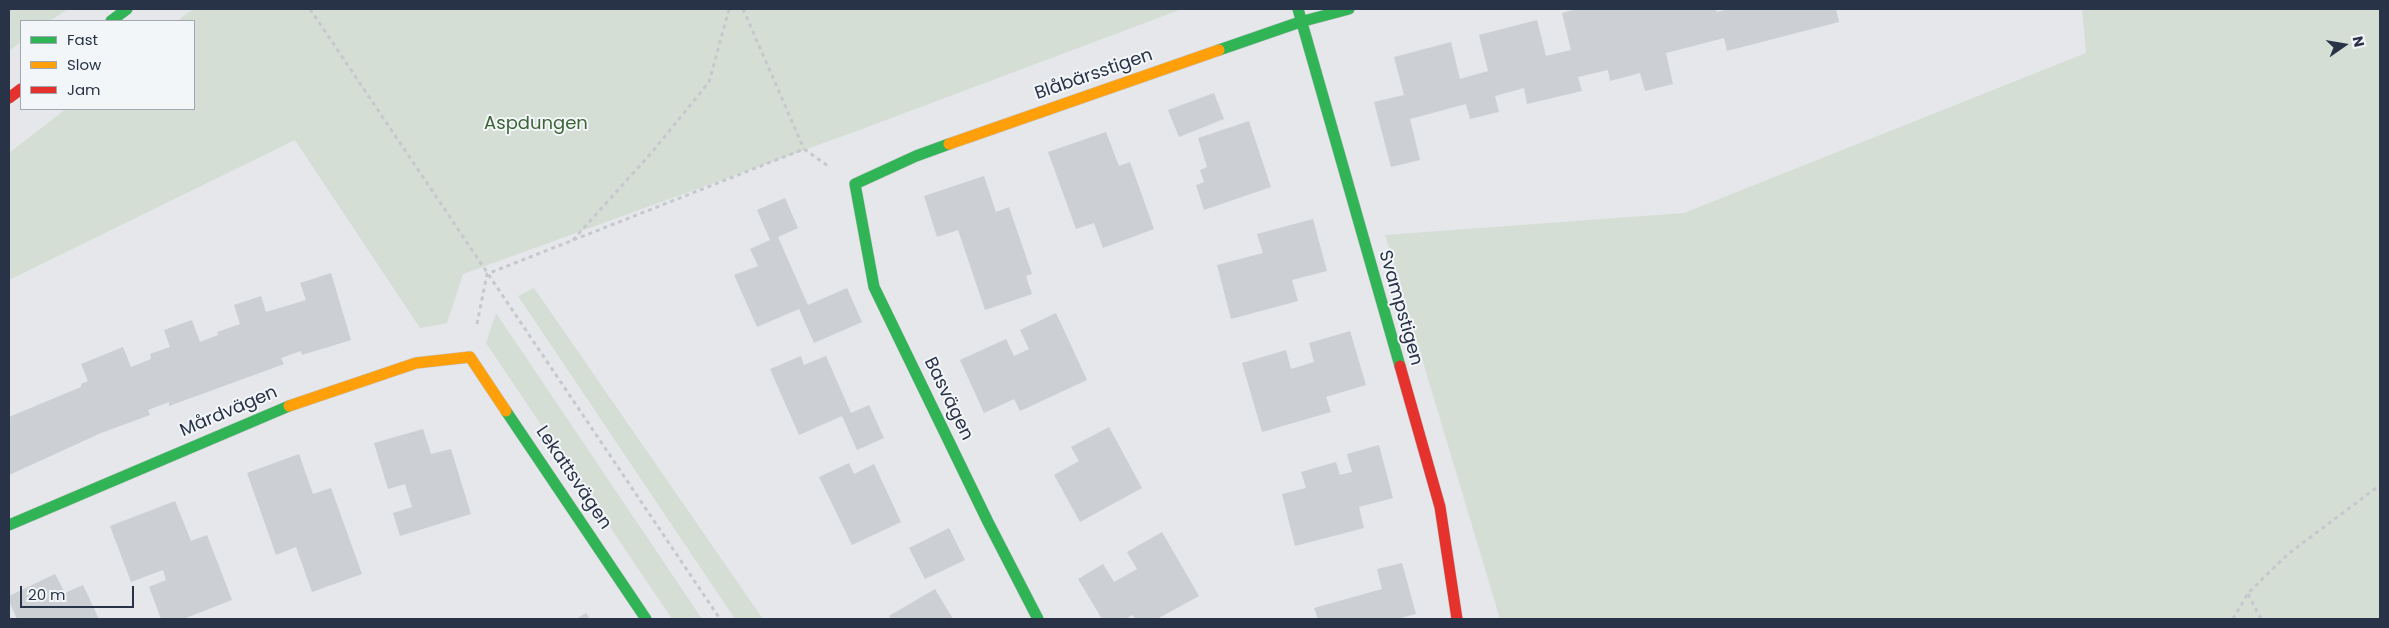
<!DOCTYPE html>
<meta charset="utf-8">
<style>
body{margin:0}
#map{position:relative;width:2389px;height:628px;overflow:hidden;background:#e5e7ea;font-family:Poppins,sans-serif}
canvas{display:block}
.frame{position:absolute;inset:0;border:10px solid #293347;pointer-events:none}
.legend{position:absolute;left:20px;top:20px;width:175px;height:90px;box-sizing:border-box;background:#f3f6f9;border:1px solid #a2a8b2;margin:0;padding:6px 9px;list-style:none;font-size:15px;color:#293347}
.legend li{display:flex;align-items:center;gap:10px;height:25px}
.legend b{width:25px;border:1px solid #a2a8b2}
.north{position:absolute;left:2319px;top:20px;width:50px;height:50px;-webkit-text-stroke:4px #f3f6f9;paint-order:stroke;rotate:77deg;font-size:14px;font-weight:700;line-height:20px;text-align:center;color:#293347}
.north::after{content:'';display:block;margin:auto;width:18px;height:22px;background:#293347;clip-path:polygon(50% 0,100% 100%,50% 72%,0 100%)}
.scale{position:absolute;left:20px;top:586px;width:114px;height:22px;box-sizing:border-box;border:2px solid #293347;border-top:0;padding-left:6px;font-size:15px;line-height:18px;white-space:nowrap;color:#293347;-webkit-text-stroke:4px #f3f6f9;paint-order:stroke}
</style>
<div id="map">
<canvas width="2389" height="628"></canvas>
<div class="frame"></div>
<ul class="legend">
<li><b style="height:6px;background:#30b455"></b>Fast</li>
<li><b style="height:6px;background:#ff9f0a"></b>Slow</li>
<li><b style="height:6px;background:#e5322d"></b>Jam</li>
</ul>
<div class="north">N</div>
<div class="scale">20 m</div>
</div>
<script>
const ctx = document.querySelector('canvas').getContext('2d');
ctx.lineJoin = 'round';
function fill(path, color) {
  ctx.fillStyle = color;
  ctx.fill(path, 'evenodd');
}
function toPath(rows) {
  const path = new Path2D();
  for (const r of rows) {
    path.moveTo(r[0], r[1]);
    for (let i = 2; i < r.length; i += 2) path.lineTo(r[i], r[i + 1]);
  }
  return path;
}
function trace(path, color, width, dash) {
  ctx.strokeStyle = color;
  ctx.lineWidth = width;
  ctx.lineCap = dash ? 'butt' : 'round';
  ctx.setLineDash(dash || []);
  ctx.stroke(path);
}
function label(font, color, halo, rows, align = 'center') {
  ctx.font = font + ' Poppins,sans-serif';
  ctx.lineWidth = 4;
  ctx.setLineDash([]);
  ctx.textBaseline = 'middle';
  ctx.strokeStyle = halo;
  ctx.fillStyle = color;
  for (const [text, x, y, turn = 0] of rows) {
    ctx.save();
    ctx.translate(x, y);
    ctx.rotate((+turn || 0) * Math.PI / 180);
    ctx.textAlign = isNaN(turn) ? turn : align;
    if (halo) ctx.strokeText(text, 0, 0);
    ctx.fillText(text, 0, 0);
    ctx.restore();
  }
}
fill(toPath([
 [9,9,68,9,50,21,21,21,21,42,9,51],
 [193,9,1182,9,854,132,463,274,447,323,420,328,295,140,9,280,9,153,66,109,194,109,194,21,177,21],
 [2082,9,2380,9,2380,619,1500,619,1385,235,1684,213,2086,53],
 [534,288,763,619,735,619,518,296],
 [496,313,702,619,672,619,486,343]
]), '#d5ded5');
fill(toPath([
 [1577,9,1716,9,1717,12,1728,9,1836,9,1839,22,1727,51,1724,38,1666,53,1673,84,1645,91,1640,73,1610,81,1608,70,1578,77,1582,91,1527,104,1524,88,1495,96,1499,112,1470,119,1466,104,1410,119,1420,160,1391,167,1374,102,1404,95,1394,57,1451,42,1460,79,1488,71,1479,35,1537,20,1546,56,1571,50,1562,13],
 [1214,93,1224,119,1179,137,1168,110],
 [1249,121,1271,187,1204,210,1196,185,1204,182,1200,170,1207,167,1198,138],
 [1106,132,1119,166,1130,162,1154,229,1103,248,1094,223,1076,229,1048,152],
 [984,176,996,212,1009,207,1032,274,1026,276,1032,294,985,310,958,230,937,237,924,196],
 [785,198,798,228,778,237,808,305,847,288,862,322,814,343,799,309,757,327,734,275,758,266,750,249,770,240,757,210],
 [1313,219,1327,271,1292,280,1298,301,1231,319,1217,265,1263,253,1257,234],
 [331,273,351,340,302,355,301,351,281,358,284,364,169,406,169,402,148,410,150,415,101,433,9,475,9,417,81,387,81,384,88,381,81,364,123,347,131,367,151,359,150,354,170,347,164,330,192,320,200,342,218,335,217,332,240,324,234,305,261,296,266,312,306,300,300,283],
 [1056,313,1087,380,1020,411,1014,399,984,413,960,360,1006,339,1014,356,1029,349,1020,330],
 [1350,331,1366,385,1326,397,1331,412,1262,432,1242,363,1286,350,1291,369,1314,362,1309,343],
 [801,356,804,365,826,356,851,413,869,405,884,438,857,450,842,416,799,435,770,369],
 [1109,427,1142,488,1080,522,1054,475,1079,461,1071,447],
 [423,429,431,454,451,449,471,514,400,536,393,513,412,507,405,484,388,489,374,443],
 [1379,445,1393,498,1359,507,1364,528,1295,546,1282,494,1306,488,1301,472,1336,462,1340,475,1352,472,1347,454],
 [299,454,313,494,331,488,362,574,312,592,296,547,276,555,247,473],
 [849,463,854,474,874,464,901,522,852,545,819,477],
 [175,501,191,541,207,535,232,600,183,619,161,619,149,587,166,580,163,570,131,582,110,526],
 [949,528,965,560,925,579,909,548],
 [1162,532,1199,596,1157,619,1135,619,1133,615,1125,619,1102,619,1078,579,1103,564,1114,582,1137,569,1127,552],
 [1402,563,1416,614,1397,619,1318,619,1314,608,1382,589,1377,569],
 [55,574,65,593,83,585,99,619,17,619,9,601,9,596],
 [935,589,953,619,891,619,889,616],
 [586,613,590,619,576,619]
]), '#cccfd3');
const fast = toPath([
 [1298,9,1400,366],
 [111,21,127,9],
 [1219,50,1300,22,1349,9],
 [949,144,916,156,855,184,874,287,988,522,1038,619],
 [506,411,646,619],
 [9,525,289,406]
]);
const slow = toPath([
 [949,144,1219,50],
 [289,406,416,363,470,357,506,411]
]);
const jam = toPath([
 [9,98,21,89],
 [1400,366,1440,507,1457,619]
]);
trace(fast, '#c2c4c8', 12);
trace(slow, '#c2c4c8', 12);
trace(jam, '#c2c4c8', 12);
trace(toPath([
 [310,9,720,619],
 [743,9,804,149],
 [573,240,653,151,709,82,729,9],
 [477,324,487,274,804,149,828,166],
 [2248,594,2261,619],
 [2233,619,2248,593,2288,554,2380,485]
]), '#c6c8cd', 3, [4, 4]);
trace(fast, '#30b455', 11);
trace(slow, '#ff9f0a', 11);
trace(jam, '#e5322d', 11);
label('18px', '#293347', '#f3f6f9', [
 ["Blåbärsstigen",1094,75,-19],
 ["Svampstigen",1400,308,74],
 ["Basvägen",948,399,64],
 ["Mårdvägen",229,412,-23],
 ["Lekattsvägen",573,478,56]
]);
label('18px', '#3c6435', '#f3f6f9', [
 ["Aspdungen",536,124]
]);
</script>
